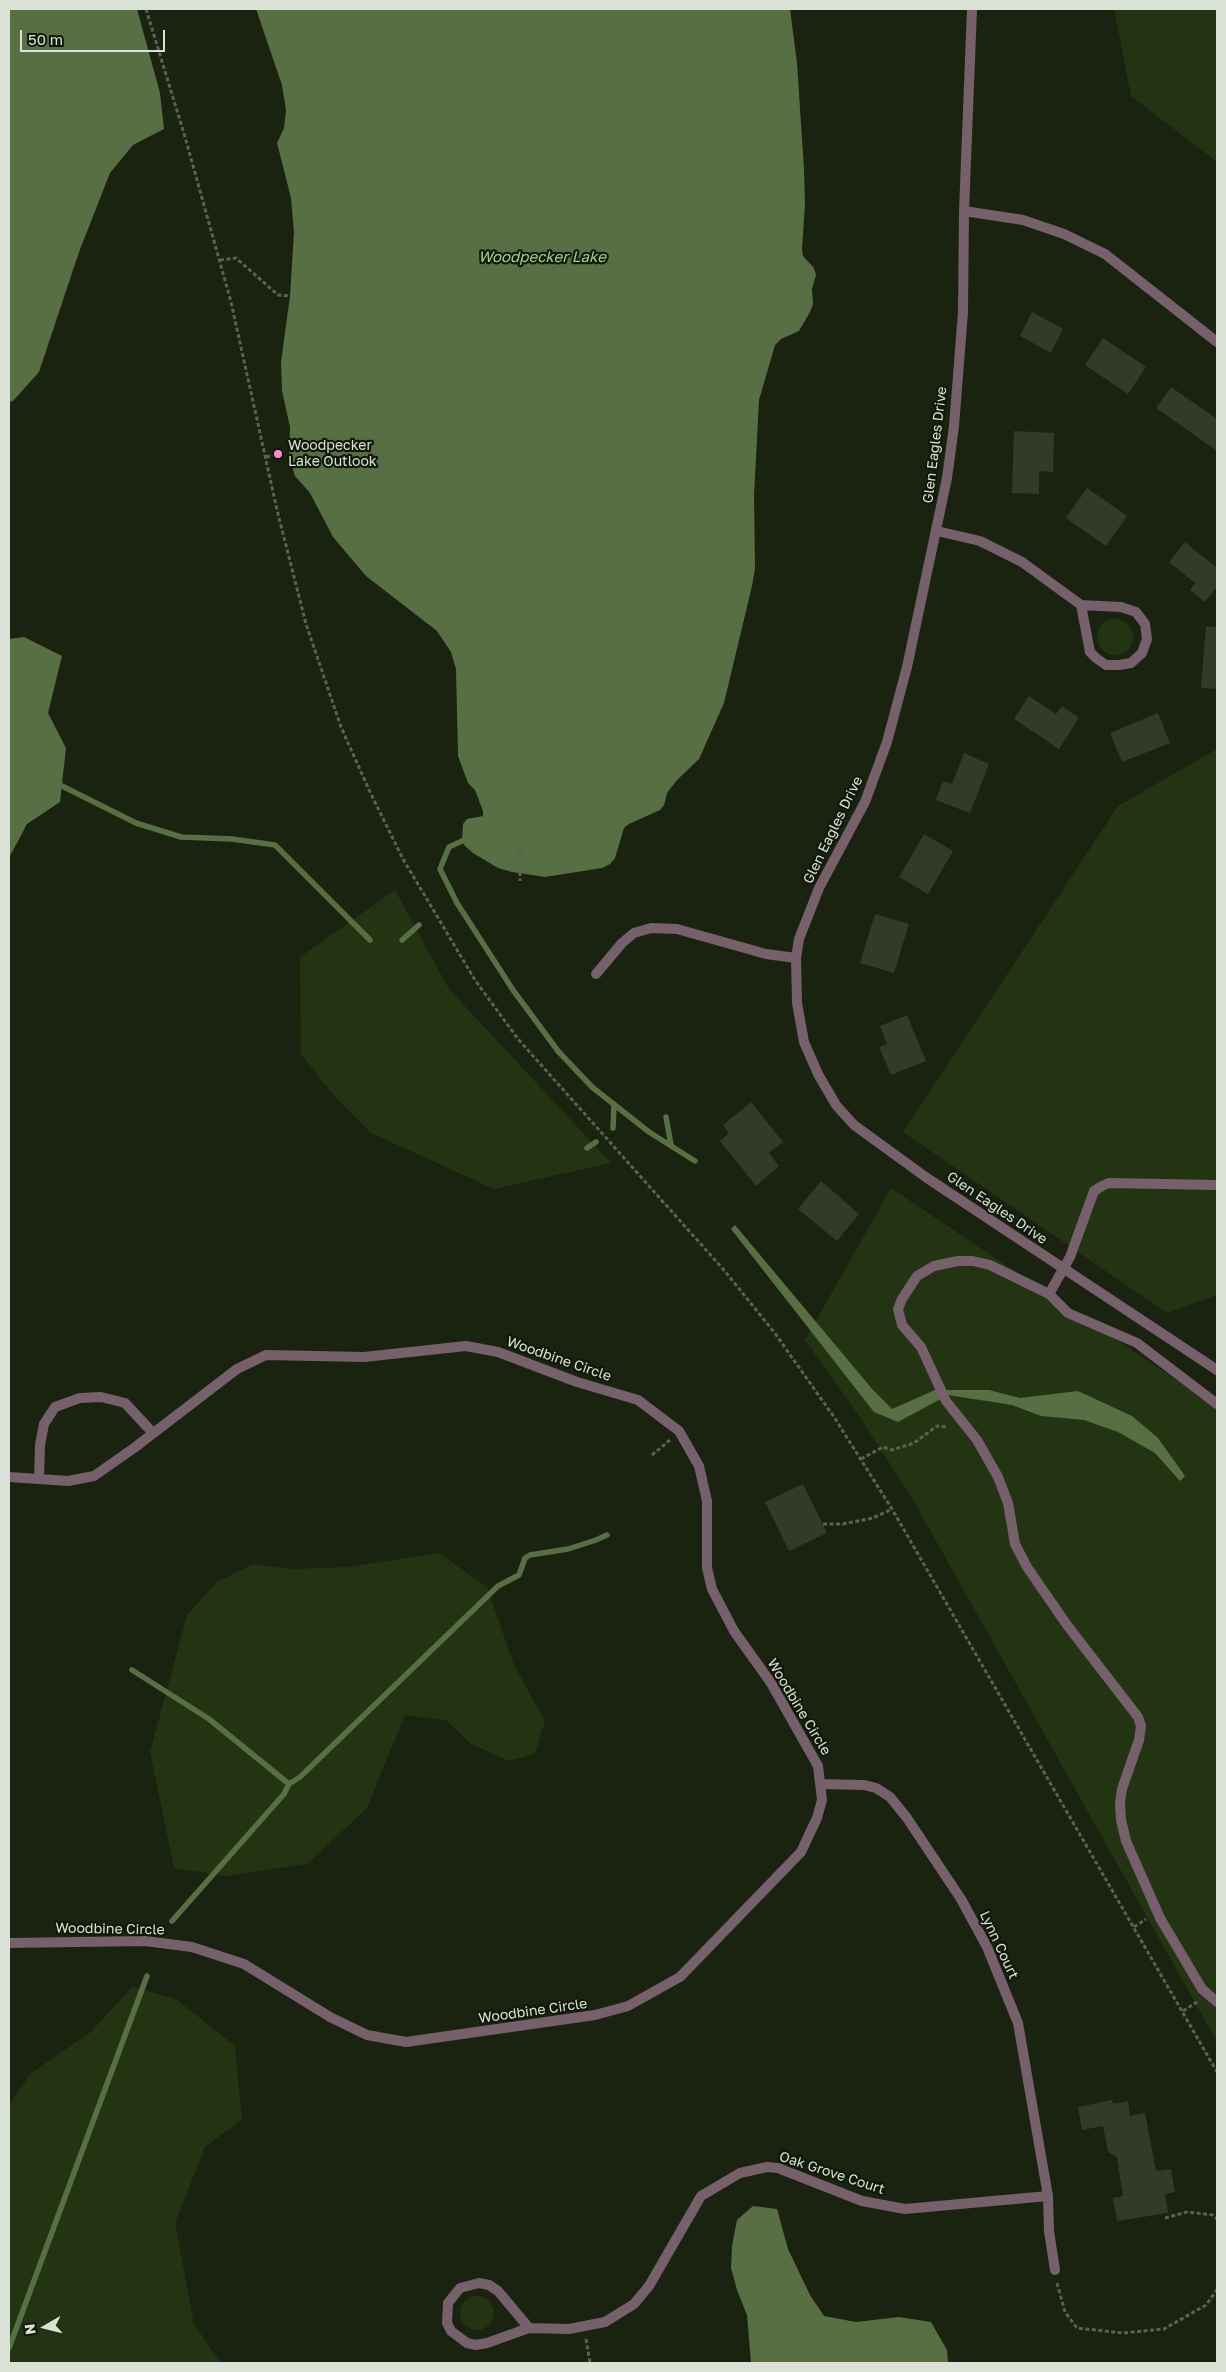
<!DOCTYPE html>
<style>
body{margin:0}
#map{position:relative;width:1226px;height:2372px;overflow:hidden;background:#192310;font-family:"Golos Text",sans-serif}
canvas{display:block}
.frame{position:absolute;inset:0;border:10px solid #dae1d5;pointer-events:none}
.north{position:absolute;left:20px;top:2302px;width:50px;height:50px;-webkit-text-stroke:4px #101907;paint-order:stroke;rotate:262deg;font-size:14px;font-weight:700;line-height:20px;text-align:center;color:#dae1d5}
.north::after{content:'';display:block;margin:auto;width:18px;height:22px;background:#dae1d5;clip-path:polygon(50% 0,100% 100%,50% 72%,0 100%)}
.scale{position:absolute;left:20px;top:30px;width:145px;height:22px;box-sizing:border-box;border:2px solid #dae1d5;border-top:0;padding-left:6px;font-size:15px;line-height:18px;white-space:nowrap;color:#dae1d5;-webkit-text-stroke:4px #101907;paint-order:stroke}
</style>
<div id="map">
<canvas width="1226" height="2372"></canvas>
<div class="frame"></div>
<div class="north">N</div>
<div class="scale">50 m</div>
</div>
<script>
const ctx = document.querySelector('canvas').getContext('2d');
ctx.lineJoin = 'round';
function fill(path, color) {
  ctx.fillStyle = color;
  ctx.fill(path, 'evenodd');
}
function toPath(rows) {
  const path = new Path2D();
  for (const r of rows) {
    if (r.length === 3) {
      path.moveTo(r[0] + r[2], r[1]);
      path.arc(r[0], r[1], r[2], 0, 2 * Math.PI);
      continue;
    }
    path.moveTo(r[0], r[1]);
    for (let i = 2; i < r.length; i += 2) path.lineTo(r[i], r[i + 1]);
  }
  return path;
}
function trace(path, color, width, dash) {
  ctx.strokeStyle = color;
  ctx.lineWidth = width;
  ctx.lineCap = dash ? 'butt' : 'round';
  ctx.setLineDash(dash || []);
  ctx.stroke(path);
}
function label(font, color, halo, rows, align = 'center') {
  ctx.font = font + ' "Golos Text",sans-serif';
  ctx.lineWidth = 4.5;
  ctx.setLineDash([]);
  ctx.textBaseline = 'middle';
  ctx.strokeStyle = halo;
  ctx.fillStyle = color;
  for (const [text, x, y, turn = 0] of rows) {
    ctx.save();
    ctx.translate(x, y);
    ctx.rotate((+turn || 0) * Math.PI / 180);
    ctx.textAlign = isNaN(turn) ? turn : align;
    if (halo) ctx.strokeText(text, 0, 0);
    ctx.fillText(text, 0, 0);
    ctx.restore();
  }
}
fill(toPath([
 [1114,9,1217,9,1217,162,1131,96],
 [1115,637,18],
 [1217,749,1217,1295,1167,1313,903,1132,1118,806],
 [395,890,449,989,611,1163,494,1189,371,1133,335,1097,301,1054,300,957],
 [891,1188,1217,1407,1217,2042,912,1498,857,1413,805,1340],
 [439,1553,487,1587,514,1665,545,1721,535,1754,509,1761,471,1744,446,1720,405,1715,367,1808,307,1864,226,1876,174,1868,150,1752,187,1615,217,1582,253,1564,294,1569,348,1567],
 [132,1987,176,1999,235,2046,242,2119,205,2147,175,2223,194,2324,221,2363,9,2363,9,2105,31,2073,91,2032],
 [477,2313,17]
]), '#233412');
fill(toPath([
 [9,9,137,9,160,93,164,129,133,145,110,173,79,252,39,372,13,401,9,402],
 [256,9,790,9,797,63,804,169,805,204,802,249,803,256,814,268,816,275,812,289,813,304,810,312,799,331,781,339,775,345,759,400,754,496,755,568,752,586,724,703,699,759,677,780,667,793,664,805,660,810,629,824,624,828,615,858,610,864,602,868,545,877,512,872,498,868,473,853,465,846,462,841,463,824,467,819,483,816,483,811,475,790,468,783,458,756,456,669,451,652,437,631,366,576,333,537,310,493,295,476,289,457,290,427,282,391,281,362,290,296,294,232,291,198,277,143,284,128,286,110,282,85],
 [24,637,62,656,48,713,66,748,60,802,27,824,9,858,9,639],
 [735,1225,873,1390,892,1409,935,1390,989,1390,1020,1398,1078,1391,1132,1416,1158,1438,1185,1476,1180,1481,1155,1453,1118,1432,1084,1420,1041,1416,1012,1405,948,1395,898,1422,874,1412,731,1229],
 [753,2206,777,2209,788,2249,810,2295,824,2316,856,2322,899,2317,931,2322,947,2350,948,2363,751,2363,747,2315,737,2290,731,2268,732,2246,737,2220]
]), '#586f43');
trace(toPath([
 [62,786,136,823,181,837,232,839,275,845,370,940],
 [462,841,449,847,440,869,457,903,513,990,558,1051,592,1087,649,1132,695,1161],
 [402,940,419,925],
 [666,1117,671,1145],
 [613,1128,614,1104],
 [587,1148,596,1142],
 [132,1670,209,1719,289,1784],
 [172,1921,284,1794,289,1784,300,1777,498,1586,519,1575,525,1558,530,1555,568,1549,596,1540,607,1535],
 [9,2348,147,1976]
]), '#586f43', 5.5);
fill(toPath([
 [1032,312,1063,329,1051,353,1020,336],
 [1103,338,1146,367,1128,394,1085,365],
 [1171,387,1217,419,1217,451,1156,408],
 [1014,431,1054,433,1053,472,1039,471,1039,494,1012,493],
 [1087,488,1127,516,1106,546,1066,518],
 [1185,542,1217,568,1217,587,1205,602,1190,590,1195,583,1169,562],
 [1206,626,1217,627,1217,689,1201,688],
 [1029,696,1056,714,1062,706,1079,718,1059,749,1014,719],
 [1158,713,1170,743,1122,762,1110,733],
 [964,753,989,764,970,813,936,800,943,781,952,784],
 [924,834,953,851,928,894,899,877],
 [875,914,909,924,894,973,860,963],
 [907,1015,926,1061,891,1075,879,1047,887,1044,880,1026],
 [751,1102,783,1142,769,1153,779,1166,756,1186,720,1141,729,1133,723,1125],
 [821,1181,859,1214,837,1241,798,1209],
 [803,1484,827,1533,789,1551,765,1502],
 [1112,2100,1113,2104,1128,2101,1130,2116,1145,2113,1156,2171,1171,2169,1175,2192,1165,2194,1168,2213,1117,2221,1113,2198,1123,2196,1117,2157,1108,2152,1103,2126,1082,2130,1078,2107]
]), '#313b28');
trace(toPath([
 [146,9,185,137,231,302,277,510,306,624,341,727,370,792,403,859,475,980,518,1039,723,1269,774,1332,834,1417,892,1509,1217,2072],
 [220,260,236,258,278,295,290,296],
 [266,457,278,454],
 [520,846,520,881],
 [652,1455,670,1440],
 [861,1459,883,1447,892,1450,914,1443,937,1426,948,1427],
 [823,1524,843,1524,873,1518,892,1509],
 [1134,1927,1146,1919],
 [1183,2011,1197,2002],
 [1165,2218,1187,2212,1213,2215,1217,2219],
 [1057,2283,1065,2312,1077,2328,1123,2333,1164,2329,1206,2305,1217,2290],
 [586,2339,590,2363]
]), '#5a6353', 3, [4, 2.5]);
trace(toPath([
 [596,974,622,943,634,933,651,928,677,929,766,954,796,958],
 [1049,1294,1070,1257,1094,1191,1102,1186,1109,1183,1217,1185],
 [1217,1404,1137,1343,1068,1313,1049,1294,990,1265,973,1261,958,1261,934,1266,917,1276,902,1299,898,1309,902,1325,921,1347,946,1401,977,1440,998,1477,1008,1503,1015,1544,1027,1567,1067,1625,1138,1717,1141,1726,1139,1740,1122,1789,1120,1803,1121,1820,1126,1841,1160,1918,1202,1989,1217,2002],
 [1048,2196,1049,2231,1055,2270]
]), '#75606c', 10);
trace(toPath([
 [972,9,964,211,963,312,954,426,947,478,907,667,887,742,865,802,819,888,799,939,796,958,797,1003,804,1042,818,1074,836,1105,854,1125,927,1178,1217,1370],
 [964,211,1023,220,1064,234,1105,254,1217,342],
 [937,531,980,541,1022,562,1081,605,1121,607,1136,612,1145,624,1147,639,1142,653,1131,663,1119,665,1106,665,1096,658,1090,652,1081,605],
 [9,1477,68,1481,94,1476,134,1448,237,1369,266,1355,364,1357,466,1346,498,1352,577,1382,638,1400,679,1431,699,1466,707,1501,707,1568,712,1589,734,1631,771,1683,818,1766,822,1800,817,1818,801,1852,680,1977,628,2006,595,2015,406,2042,367,2035,330,2017,244,1964,192,1947,145,1941,9,1943],
 [39,1479,40,1445,44,1424,55,1407,80,1398,101,1397,125,1403,153,1433],
 [529,2328,487,2343,476,2345,467,2343,451,2331,447,2323,448,2303,460,2288,479,2283,489,2285,498,2291,529,2328,569,2329,605,2322,634,2304,649,2286,701,2196,740,2173,767,2167,778,2168,862,2201,905,2209,1048,2196,1018,2023,987,1947,961,1899,907,1818,890,1797,876,1788,864,1785,821,1784]
]), '#75606c', 10);
for (const [x, y, r, color] of [
 [278,454,5,"#f590d1"]
]) {
  const dot = new Path2D();
  dot.arc(x, y, r, 0, 2 * Math.PI);
  ctx.fillStyle = color;
  ctx.fill(dot);
  trace(dot, '#101907', 2);
}
label('14px', '#dae1d5', '#101907', [
 ["Glen Eagles Drive",935,445,-83],
 ["Glen Eagles Drive",833,830,-64],
 ["Glen Eagles Drive",997,1208,34],
 ["Woodbine Circle",559,1359,19],
 ["Woodbine Circle",799,1707,59],
 ["Woodbine Circle",110,1929,1],
 ["Lynn Court",999,1945,65],
 ["Woodbine Circle",533,2011,-8],
 ["Oak Grove Court",832,2173,18]
]);
label('14px', '#dae1d5', '#101907', [
 ["Woodpecker",288,446],
 ["Lake Outlook",288,462]
], 'left');
label('italic 15px', '#abd089', '#101907', [
 ["Woodpecker Lake",542,257]
]);
</script>
